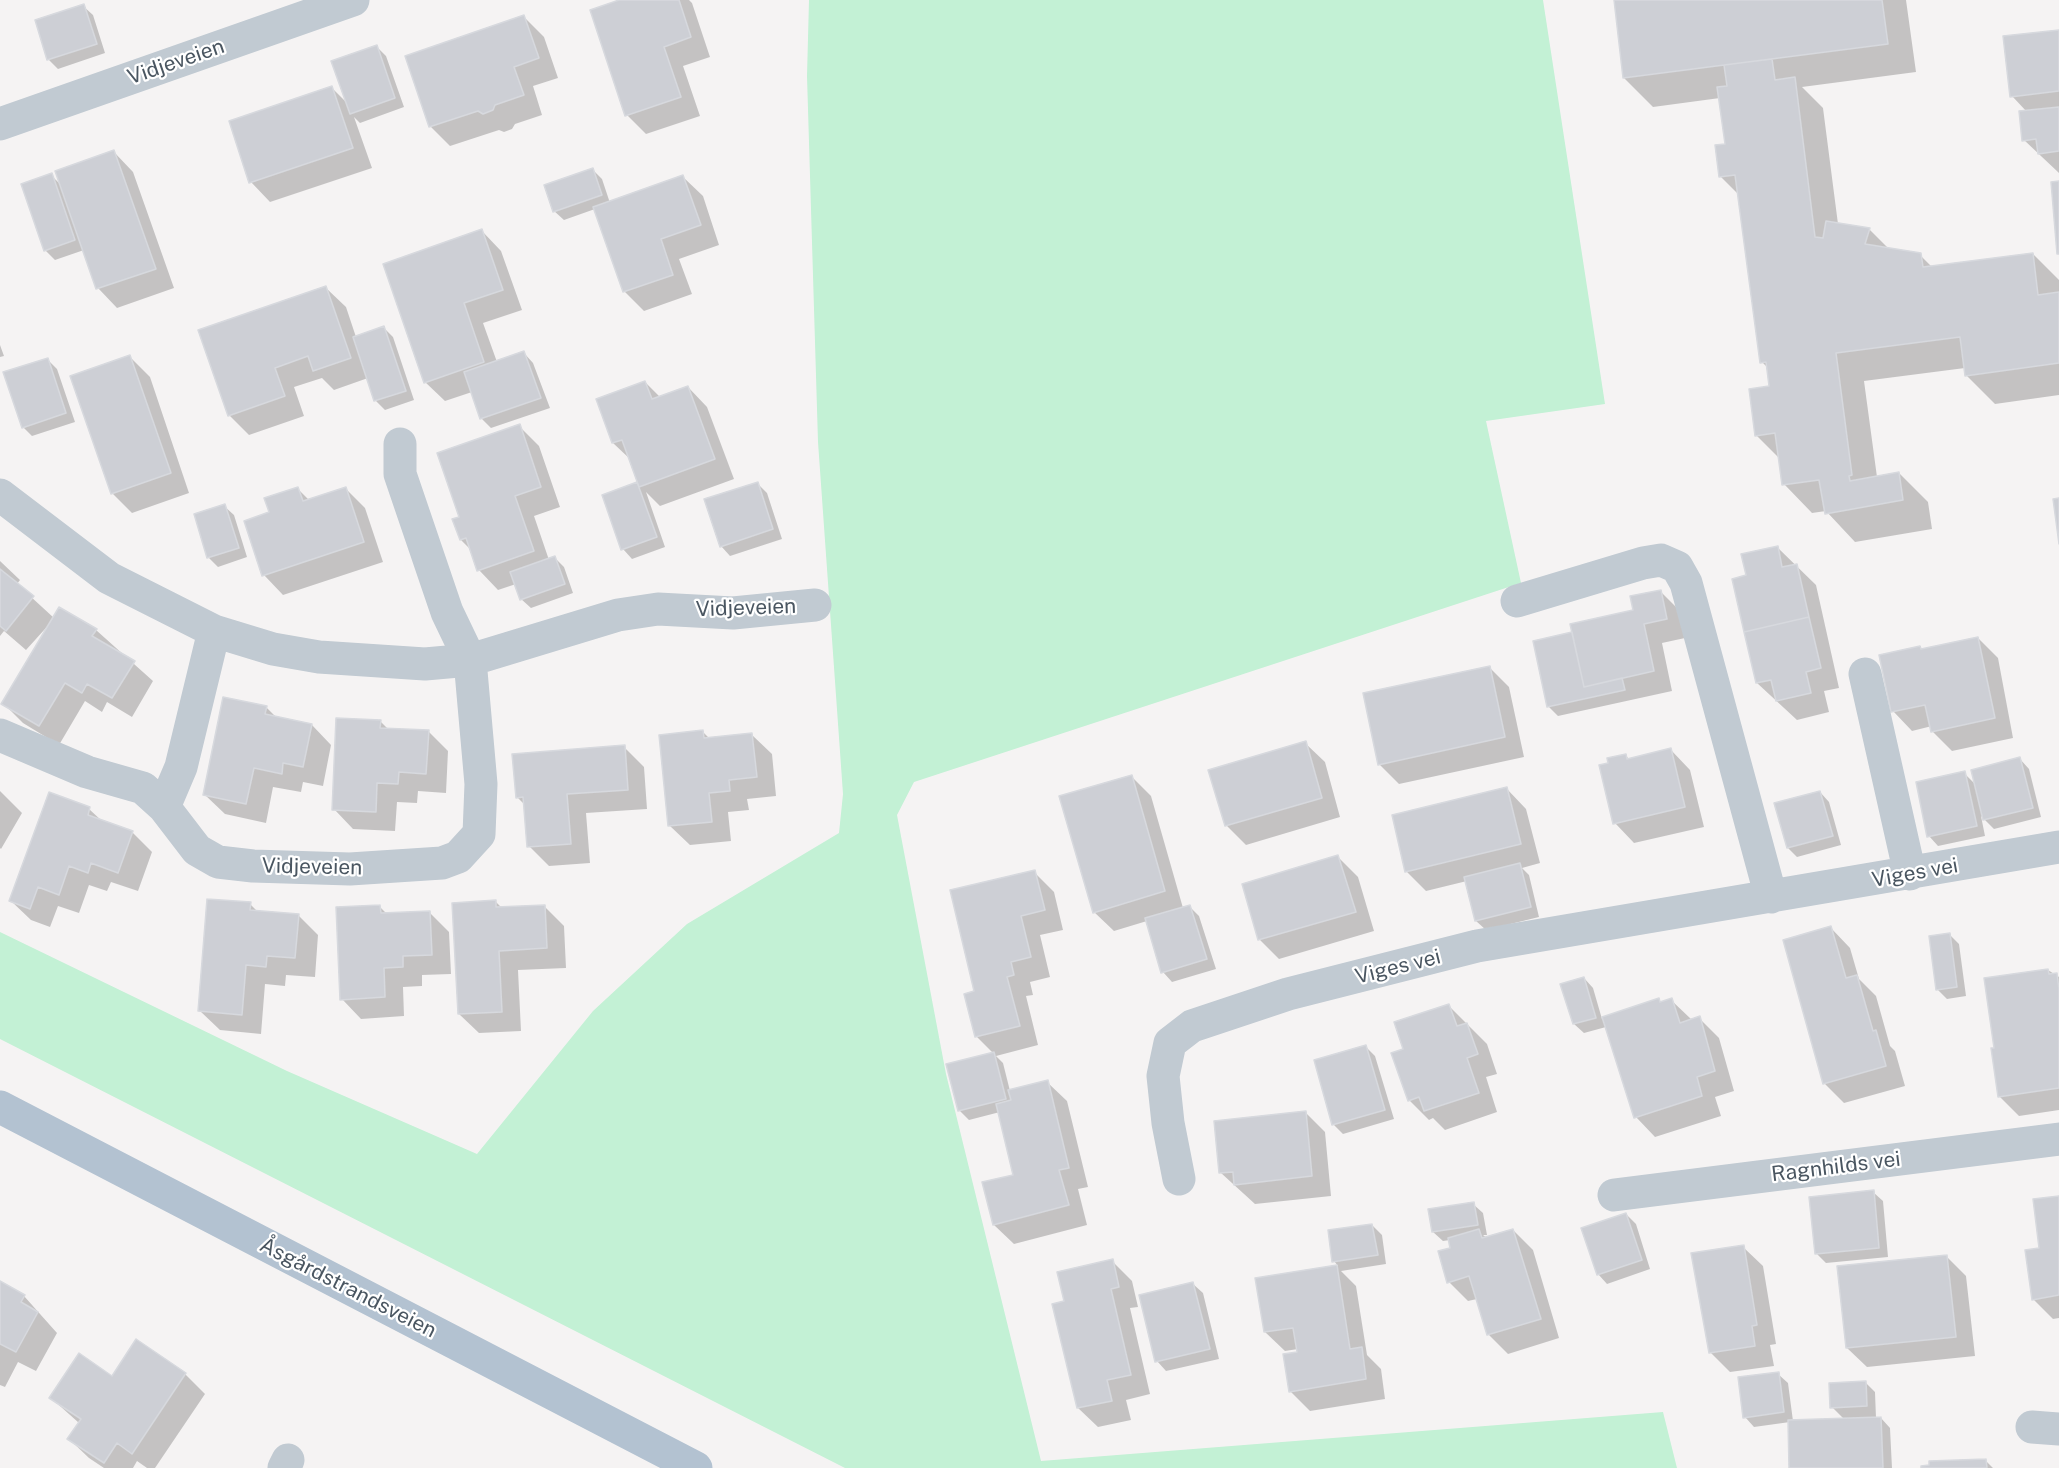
<!DOCTYPE html>
<meta charset="utf-8">
<style>
body{margin:0}
canvas{display:block;background:#f5f3f3}
</style>
<canvas width="2059" height="1468"></canvas>
<script>
const ctx = document.querySelector('canvas').getContext('2d');
ctx.lineJoin = 'round';
function fill(path, color) {
  ctx.fillStyle = color;
  ctx.fill(path, 'evenodd');
}
function toPath(rows) {
  const path = new Path2D();
  for (const r of rows) {
    path.moveTo(r[0], r[1]);
    for (let i = 2; i < r.length; i += 2) path.lineTo(r[i], r[i + 1]);
  }
  return path;
}
function trace(path, color, width, dash) {
  ctx.strokeStyle = color;
  ctx.lineWidth = width;
  ctx.lineCap = dash ? 'butt' : 'round';
  ctx.setLineDash(dash || []);
  ctx.stroke(path);
}
function label(font, color, halo, rows, align = 'center') {
  ctx.font = font + ' "Public Sans",sans-serif';
  ctx.lineWidth = 4.5;
  ctx.setLineDash([]);
  ctx.textBaseline = 'middle';
  ctx.strokeStyle = halo;
  ctx.fillStyle = color;
  for (const [text, x, y, turn = 0] of rows) {
    ctx.save();
    ctx.translate(x, y);
    ctx.rotate((+turn || 0) * Math.PI / 180);
    ctx.textAlign = isNaN(turn) ? turn : align;
    if (halo) ctx.strokeText(text, 0, 0);
    ctx.fillText(text, 0, 0);
    ctx.restore();
  }
}
fill(toPath([
 [809,0,1543,0,1605,404,1486,421,1521,583,914,782,897,815,946,1074,1041,1461,1663,1412,1677,1468,845,1468,0,1039,0,932,287,1071,477,1154,593,1011,687,924,839,833,843,794,818,442,807,76]
]), '#c3f1d5');
fill(toPath([
 [624,0,689,0,692,3,710,57,683,66,700,116,646,134,627,115],
 [1615,0,1906,0,1916,72,1802,87,1823,108,1838,224,1869,229,1889,249,1920,255,1933,268,2033,254,2059,280,2059,395,1995,404,1966,375,1965,368,1864,381,1877,477,1899,473,1928,502,1932,529,1855,542,1826,511,1812,513,1784,484,1780,459,1756,435,1771,388,1769,369,1762,362,1740,196,1720,176,1726,145,1720,98,1653,107,1624,78],
 [83,6,93,15,105,53,58,69,48,59],
 [524,17,544,37,558,78,533,86,542,115,515,124,512,129,504,132,499,130,450,146,431,127,407,57],
 [2059,32,2059,173,2024,140,2027,112,2012,96],
 [377,47,386,56,404,107,360,123,354,117,372,168,270,202,251,182,231,122,332,88,348,104],
 [114,152,133,172,174,288,117,308,98,288,84,250,55,260,45,250,51,175,61,185],
 [593,170,602,179,610,203,683,177,703,196,719,245,679,259,692,294,644,311,624,291,595,209,564,220,554,211],
 [482,231,501,251,522,310,483,323,497,362,524,353,533,363,550,408,491,428,482,419,472,392,445,401,425,382],
 [326,288,346,307,356,337,384,328,393,337,414,400,385,410,375,400,368,378,334,390,322,378,294,387,304,416,249,435,229,415],
 [0,345,4,356,0,357],
 [130,357,150,377,189,493,132,513,112,493],
 [47,359,57,369,75,422,32,436,23,427],
 [645,382,660,397,688,387,707,407,734,479,660,506,646,492,665,547,632,559,623,549,604,496,639,483,631,460,613,443],
 [519,426,539,446,560,507,534,516,549,560,555,558,564,567,573,593,531,608,521,599,516,584,498,590,479,570,472,551,461,540,461,518],
 [757,483,767,493,782,539,730,556,721,546],
 [345,488,365,508,383,562,283,595,264,575,271,513,298,489,309,500],
 [224,506,234,515,247,557,218,567,208,557],
 [1777,547,1816,585,1839,688,1824,691,1829,712,1797,720,1757,683,1748,576],
 [0,561,20,580,17,584,54,618,96,630,153,681,132,717,107,702,102,712,85,701,59,745,23,723,3,703,54,619,26,650,4,631,0,636],
 [1660,591,1680,611,1685,638,1662,643,1672,691,1558,716,1548,706,1574,633,1635,611],
 [1978,638,1998,658,2013,738,1952,751,1933,732,1932,726,1912,731,1893,711,1923,651],
 [1490,668,1509,687,1524,757,1399,784,1379,764],
 [266,707,277,718,312,725,331,745,323,786,303,782,301,792,273,787,266,823,225,814,205,795],
 [380,721,388,729,428,731,448,751,446,793,418,791,417,803,397,802,395,831,353,829,334,809],
 [703,732,710,739,752,735,772,754,776,796,747,799,749,810,728,812,731,841,690,845,670,826],
 [1305,743,1325,762,1340,817,1246,845,1226,825],
 [624,747,644,767,647,809,586,813,590,863,549,866,529,846,526,806,517,797],
 [1671,750,1690,770,1704,827,1634,843,1615,823,1626,756,1630,760],
 [2020,759,2029,769,2041,817,1994,829,1981,816,1985,836,1938,846,1929,836,1964,773,1976,785],
 [1131,776,1151,796,1183,908,1190,907,1199,916,1216,969,1172,982,1163,972,1147,921,1114,931,1094,912],
 [1507,789,1526,809,1540,863,1522,868,1529,875,1539,917,1486,930,1476,921,1467,881,1426,891,1406,871],
 [0,791,22,813,1,849,0,848],
 [1820,792,1829,802,1841,845,1797,857,1788,848],
 [89,809,102,821,132,832,152,852,138,891,111,882,107,891,89,885,79,913,58,906,50,927,31,920,11,901],
 [1338,857,1358,877,1374,931,1279,959,1259,939],
 [1034,872,1054,892,1063,930,1040,935,1050,977,1030,982,1033,995,1026,996,1038,1045,996,1056,1003,1063,1010,1091,1047,1082,1067,1101,1088,1187,1078,1189,1087,1225,1014,1244,994,1225,1015,1176,1000,1112,969,1120,959,1110,994,1054,976,1036,976,993],
 [496,902,503,909,544,906,564,926,566,968,518,970,521,1031,479,1033,459,1014],
 [250,904,258,912,298,915,318,935,315,977,286,975,285,986,265,984,261,1034,220,1030,200,1011],
 [380,907,387,914,429,912,449,932,451,974,422,975,422,986,403,987,404,1016,361,1019,342,999],
 [1831,928,1850,948,1859,979,1876,996,1890,1046,1895,1051,1905,1086,1844,1103,1824,1083],
 [1950,935,1959,944,1966,996,1947,999,1937,989],
 [2048,970,2059,977,2059,1110,2019,1116,1999,1096,1996,1049],
 [1584,978,1593,988,1602,1019,1659,1000,1661,1003,1671,1000,1691,1019,1699,1018,1719,1038,1734,1091,1715,1097,1721,1116,1655,1137,1636,1117,1606,1027,1584,1033,1574,1024],
 [1448,1005,1487,1044,1497,1074,1486,1077,1497,1112,1445,1130,1433,1118,1429,1120,1409,1100,1405,1050],
 [1366,1047,1375,1056,1394,1119,1343,1134,1333,1124],
 [1305,1112,1325,1132,1331,1196,1255,1204,1221,1173],
 [1873,1192,1883,1201,1888,1257,1826,1263,1817,1254],
 [2059,1197,2059,1318,2053,1319,2033,1299,2041,1249],
 [1473,1204,1483,1213,1487,1235,1483,1235,1487,1238,1513,1230,1533,1250,1559,1338,1508,1354,1488,1334,1477,1299,1468,1301,1449,1282,1452,1249,1450,1240,1443,1241,1433,1232],
 [1626,1214,1636,1224,1650,1269,1607,1284,1598,1274],
 [1372,1225,1382,1235,1386,1264,1341,1271,1356,1286,1367,1355,1381,1369,1385,1399,1310,1411,1290,1391,1298,1349,1285,1351,1265,1332,1257,1279,1338,1266,1334,1261],
 [1743,1247,1763,1266,1776,1344,1770,1345,1774,1366,1730,1372,1711,1353],
 [1947,1257,1966,1276,1975,1356,1867,1367,1847,1348],
 [1112,1261,1132,1281,1138,1307,1130,1308,1150,1394,1126,1400,1131,1420,1098,1427,1078,1408,1066,1302],
 [0,1283,24,1296,57,1333,36,1371,18,1362,5,1387,0,1385],
 [1193,1284,1203,1293,1219,1359,1166,1371,1157,1361],
 [185,1374,205,1394,155,1468,147,1468,137,1461,133,1468,104,1468,89,1458,69,1439,79,1423,51,1398,112,1378],
 [1778,1374,1788,1383,1793,1421,1844,1419,1832,1407,1865,1382,1875,1392,1876,1418,1881,1418,1890,1428,1892,1468,1791,1468,1790,1422,1754,1427,1745,1417],
 [1986,1461,1993,1468,1922,1468]
]), '#0003');
const building = toPath([
 [619,0,679,0,691,37,664,47,681,97,625,116,590,10,619,0],
 [1614,0,1882,0,1888,44,1623,78,1614,0],
 [84,4,97,44,47,60,35,20,84,4],
 [524,15,539,58,514,67,524,95,495,105,493,110,483,114,478,111,429,127,405,56,524,15],
 [2059,30,2059,91,2010,97,2003,36,2059,30],
 [377,45,395,98,350,114,331,61,377,45],
 [1772,59,1775,80,1795,77,1815,237,1823,238,1826,221,1870,228,1865,244,1921,253,1923,267,2033,253,2038,295,2059,292,2059,363,1965,376,1960,337,1836,353,1852,475,1849,476,1850,481,1899,472,1903,500,1825,514,1819,480,1782,485,1775,433,1755,436,1749,389,1769,386,1766,362,1760,363,1735,175,1719,177,1715,145,1725,144,1717,87,1727,86,1724,65,1772,59],
 [332,86,353,148,249,183,229,121,332,86],
 [2059,107,2059,151,2038,154,2036,139,2022,141,2019,111,2059,107],
 [114,150,156,269,96,289,55,171,114,150],
 [593,168,602,195,553,212,544,185,593,168],
 [52,173,75,240,44,251,21,184,52,173],
 [683,175,701,225,661,239,673,275,623,292,593,207,683,175],
 [2059,181,2059,254,2057,254,2051,182,2059,181],
 [482,229,503,290,464,303,484,362,424,383,383,264,482,229],
 [326,286,351,358,313,371,308,356,275,368,285,396,228,416,198,330,326,286],
 [384,326,406,391,374,401,353,337,384,326],
 [524,351,541,398,480,419,464,372,524,351],
 [130,355,171,473,111,494,70,376,130,355],
 [48,358,66,413,22,428,3,372,48,358],
 [645,381,652,399,688,386,715,459,639,487,622,440,612,443,596,399,645,381],
 [520,424,541,487,515,496,534,551,477,571,466,538,460,540,452,519,459,517,437,453,520,424],
 [637,482,657,537,621,550,602,495,637,482],
 [758,482,773,529,720,547,704,499,758,482],
 [298,487,303,501,346,487,364,542,262,576,244,521,269,512,264,498,298,487],
 [2059,498,2059,544,2053,499,2059,498],
 [225,504,239,548,207,558,194,514,225,504],
 [1778,546,1782,567,1797,564,1809,617,1744,632,1732,579,1746,575,1741,554,1778,546],
 [555,556,565,584,520,600,510,572,555,556],
 [0,569,34,596,6,631,0,626,0,569],
 [1661,590,1667,619,1644,624,1654,671,1584,687,1570,624,1633,610,1630,596,1661,590],
 [59,607,97,629,92,636,135,661,112,698,87,684,82,693,65,683,39,726,1,704,59,607],
 [1809,617,1821,668,1806,672,1811,693,1776,701,1771,680,1756,683,1744,632,1809,617],
 [1572,632,1584,687,1622,678,1625,690,1547,707,1533,641,1572,632],
 [1978,637,1995,718,1931,732,1925,705,1891,712,1879,655,1920,646,1921,649,1978,637],
 [1490,666,1505,737,1378,765,1363,693,1490,666],
 [223,697,267,706,265,714,312,724,303,767,283,763,282,774,254,768,246,804,203,795,223,697],
 [336,718,381,720,380,728,429,730,426,774,399,772,398,784,377,783,376,812,332,810,336,718],
 [703,730,704,738,752,733,757,777,729,780,730,791,709,793,712,822,668,826,659,735,703,730],
 [1306,741,1322,798,1225,826,1208,770,1306,741],
 [625,745,628,790,567,794,571,844,527,847,523,797,516,798,512,754,625,745],
 [1671,748,1685,807,1613,824,1599,765,1608,763,1607,758,1626,754,1627,759,1671,748],
 [2020,757,2033,808,1983,820,1971,770,2020,757],
 [1965,771,1977,826,1927,837,1916,782,1965,771],
 [1132,775,1165,891,1093,913,1059,796,1132,775],
 [1507,787,1521,844,1405,872,1392,815,1507,787],
 [1820,791,1833,836,1787,848,1774,803,1820,791],
 [49,792,90,807,88,815,133,831,118,873,91,863,88,873,69,866,59,895,38,887,30,909,9,901,49,792],
 [1338,855,1356,912,1258,940,1242,884,1338,855],
 [1520,863,1531,907,1475,921,1464,877,1520,863],
 [1035,870,1045,910,1021,916,1031,957,1011,962,1014,975,1007,977,1020,1026,975,1037,964,994,974,991,950,890,1035,870],
 [207,899,251,902,250,910,299,914,295,958,267,956,266,967,246,965,242,1015,198,1011,207,899],
 [496,900,496,907,545,905,547,948,499,951,502,1012,458,1014,452,903,496,900],
 [380,905,381,913,430,911,432,955,403,956,403,967,384,968,385,997,340,1000,336,907,380,905],
 [1190,905,1207,959,1161,973,1145,918,1190,905],
 [1831,926,1846,978,1857,975,1873,1031,1876,1030,1886,1066,1823,1084,1783,940,1831,926],
 [1950,933,1957,987,1936,990,1929,936,1950,933],
 [2048,969,2049,974,2057,973,2059,989,2059,1088,1998,1097,1991,1048,1994,1048,1984,978,2048,969],
 [1584,977,1596,1018,1573,1024,1560,984,1584,977],
 [1659,998,1660,1002,1672,998,1680,1023,1700,1016,1715,1071,1697,1077,1702,1096,1634,1118,1602,1017,1659,998],
 [1449,1004,1457,1026,1467,1023,1478,1054,1467,1058,1479,1093,1424,1111,1419,1097,1408,1101,1391,1053,1403,1049,1394,1022,1449,1004],
 [1366,1045,1385,1110,1332,1125,1314,1060,1366,1045],
 [994,1052,1006,1099,958,1111,946,1064,994,1052],
 [1048,1080,1069,1168,1059,1170,1069,1205,993,1225,982,1182,1013,1175,996,1104,1011,1100,1008,1090,1048,1080],
 [1306,1111,1312,1176,1234,1185,1233,1172,1219,1173,1214,1121,1306,1111],
 [1874,1190,1879,1248,1815,1254,1809,1197,1874,1190],
 [2059,1196,2059,1295,2032,1300,2025,1250,2039,1248,2033,1199,2059,1196],
 [1474,1202,1478,1225,1432,1232,1428,1209,1474,1202],
 [1626,1213,1642,1260,1597,1275,1581,1228,1626,1213],
 [1372,1224,1378,1255,1332,1262,1328,1230,1372,1224],
 [1479,1229,1482,1238,1513,1229,1541,1319,1487,1335,1469,1276,1447,1283,1438,1251,1450,1248,1448,1238,1479,1229],
 [1744,1245,1757,1325,1752,1326,1755,1346,1709,1353,1691,1253,1744,1245],
 [1947,1255,1956,1337,1846,1348,1837,1266,1947,1255],
 [1113,1259,1119,1287,1111,1289,1131,1375,1107,1380,1112,1401,1077,1408,1052,1304,1064,1301,1057,1272,1113,1259],
 [1337,1265,1350,1349,1362,1347,1366,1379,1289,1392,1283,1354,1297,1352,1293,1328,1264,1332,1255,1278,1337,1265],
 [0,1281,25,1295,21,1302,38,1312,16,1352,0,1344,0,1281],
 [1193,1282,1210,1349,1155,1362,1139,1295,1193,1282],
 [136,1339,186,1373,132,1454,117,1443,104,1463,67,1439,81,1419,49,1398,79,1353,112,1376,136,1339],
 [1779,1372,1784,1412,1743,1418,1738,1377,1779,1372],
 [1866,1381,1867,1406,1830,1408,1829,1383,1866,1381],
 [1881,1417,1883,1468,1789,1468,1788,1420,1881,1417],
 [1986,1459,1987,1468,1921,1468,1921,1466,1929,1465,1929,1461,1986,1459]
]);
fill(building, '#cdcfd5');
trace(building, '#d7d9de', 1.5);
trace(toPath([
 [0,124,353,0],
 [0,495,109,578,214,631,273,649,319,657,425,664,470,660,618,615,658,609,733,613,815,605],
 [1517,601,1643,563,1661,560,1677,567,1686,583,1771,897],
 [1865,674,1910,874],
 [0,735,87,772,143,788,164,807,197,850,218,862,253,866,350,869,442,863,458,857,479,834,481,784,470,660,447,612,400,474,400,444],
 [164,807,181,767,214,631],
 [1179,1179,1168,1123,1163,1076,1170,1043,1192,1026,1288,994,1477,946,2059,847],
 [1614,1195,2059,1139],
 [2032,1427,2059,1429],
 [284,1468,288,1460]
]), '#c1cad2', 33);
trace(toPath([
 [0,1107,696,1468]
]), '#b3c2d1', 33);
label('21px', '#4a5661', '#fff', [
 ["Vidjeveien",176,62,-19],
 ["Vidjeveien",746,608,-2],
 ["Vidjeveien",312,867,1],
 ["Viges vei",1915,873,-10],
 ["Viges vei",1398,967,-14],
 ["Ragnhilds vei",1836,1167,-7],
 ["Åsgårdstrandsveien",348,1288,27]
]);
</script>
